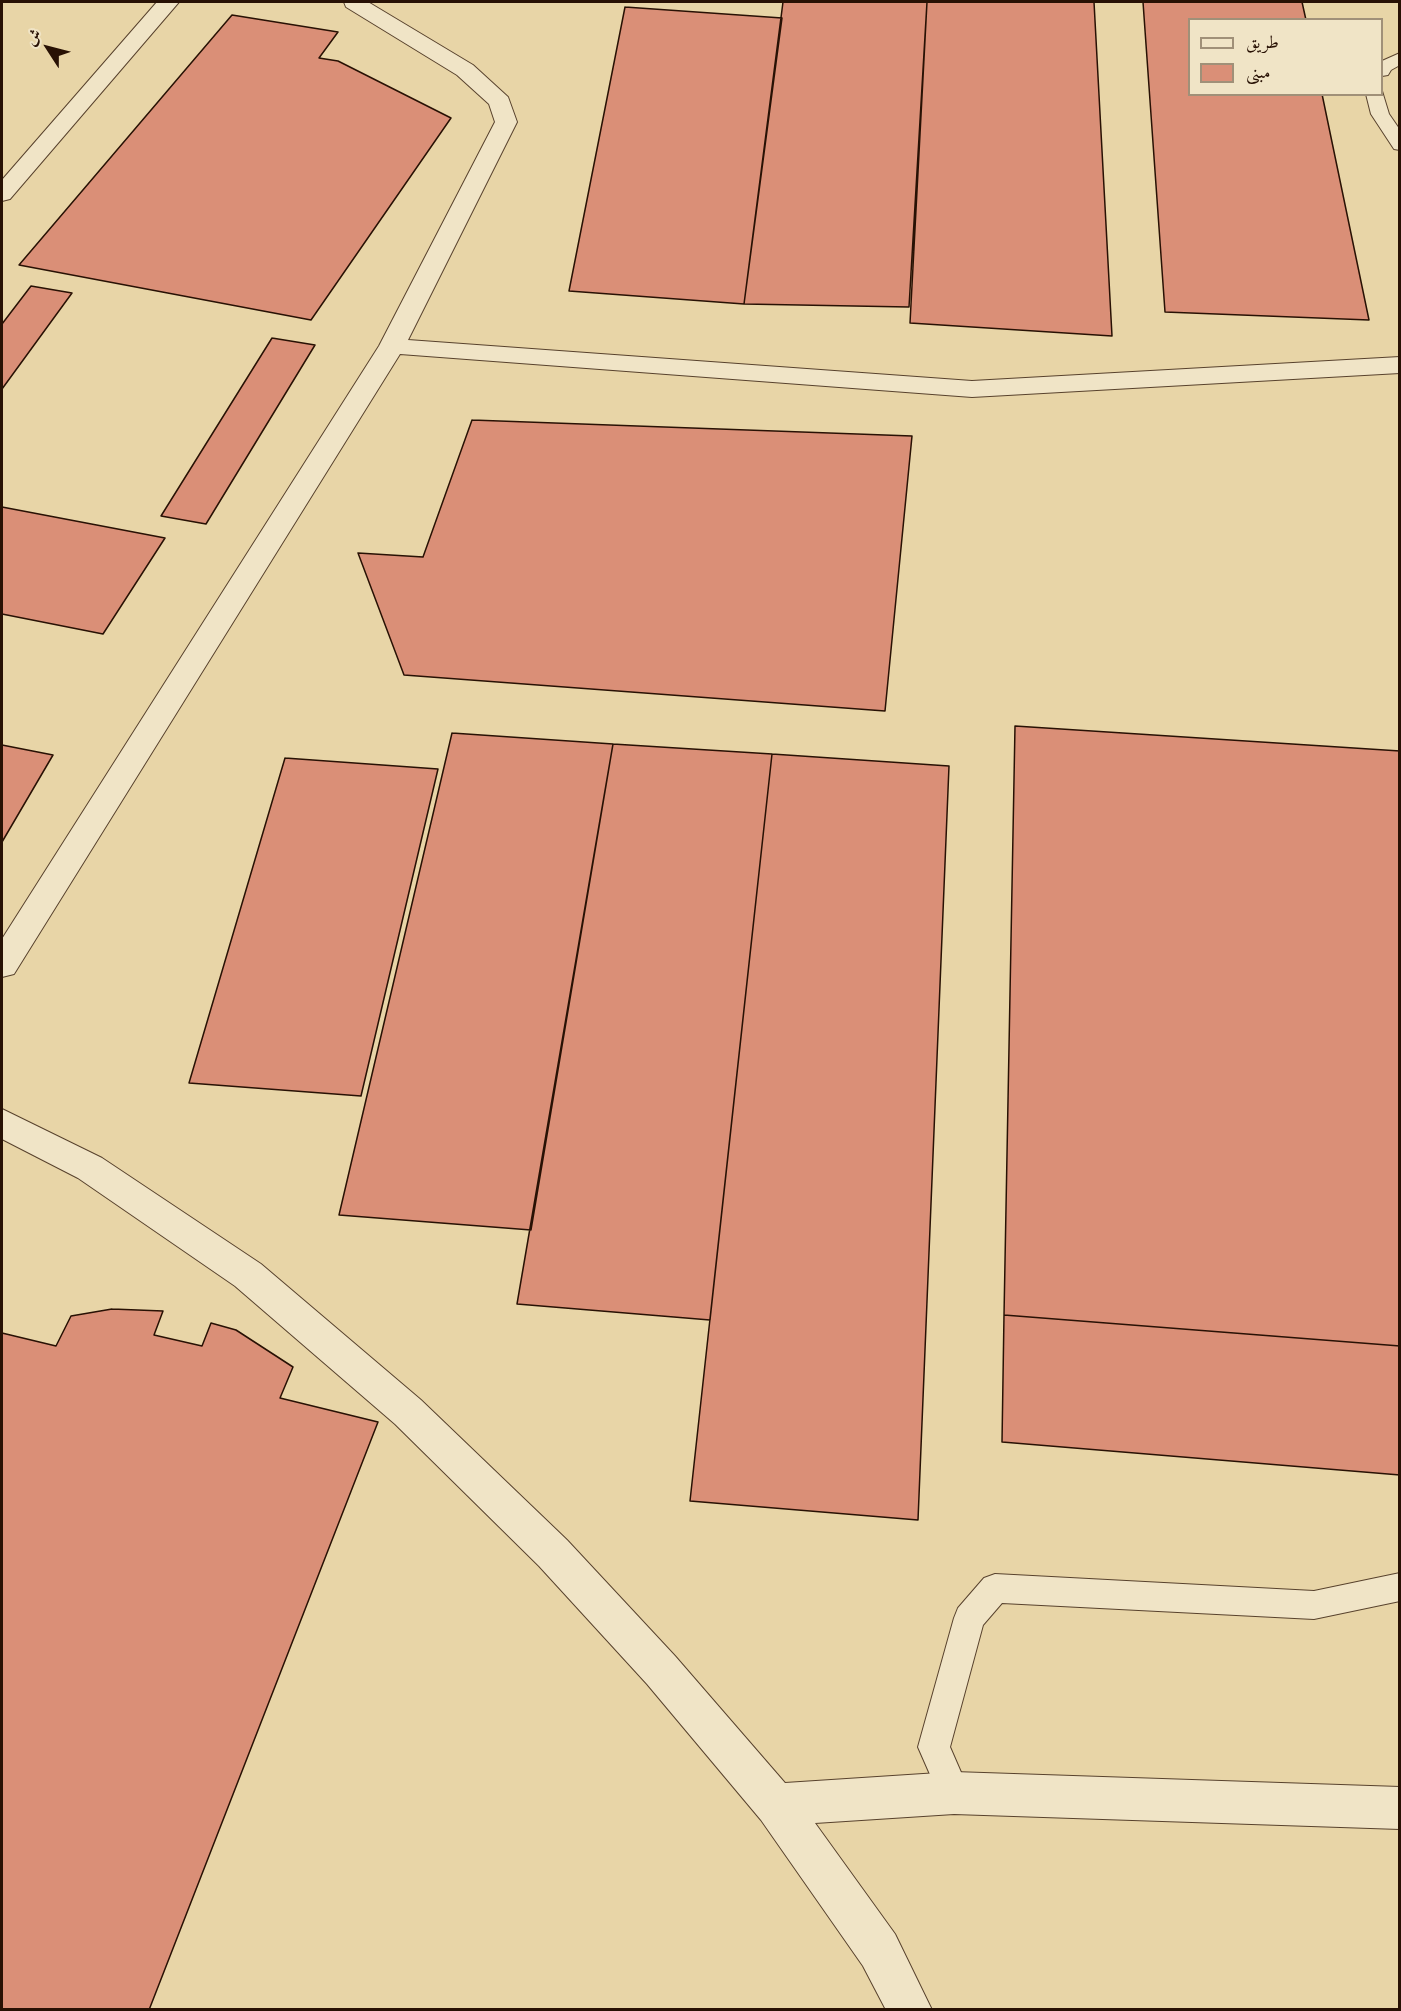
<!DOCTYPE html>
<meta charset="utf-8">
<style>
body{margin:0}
#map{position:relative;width:1401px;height:2011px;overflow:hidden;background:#e8d5a7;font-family:"IM FELL Great Primer",Amiri,serif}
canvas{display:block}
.frame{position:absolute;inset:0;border:3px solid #281104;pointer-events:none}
.legend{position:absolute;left:1188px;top:18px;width:195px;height:78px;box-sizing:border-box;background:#f0e4c6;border:2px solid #a09078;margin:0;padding:8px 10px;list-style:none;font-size:18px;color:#281104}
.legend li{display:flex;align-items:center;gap:12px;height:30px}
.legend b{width:30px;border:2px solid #a09078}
.north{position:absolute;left:18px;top:18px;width:60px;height:60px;-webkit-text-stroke:4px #f0e4c6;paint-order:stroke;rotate:306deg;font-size:16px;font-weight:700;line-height:24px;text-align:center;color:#281104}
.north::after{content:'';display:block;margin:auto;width:21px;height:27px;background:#281104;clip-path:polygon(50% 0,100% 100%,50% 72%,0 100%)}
</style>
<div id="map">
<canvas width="1401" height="2011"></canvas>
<div class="frame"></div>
<ul class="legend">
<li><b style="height:8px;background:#f0e4c6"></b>طريق</li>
<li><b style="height:16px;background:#da8f77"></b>مبنى</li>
</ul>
<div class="north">ش</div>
</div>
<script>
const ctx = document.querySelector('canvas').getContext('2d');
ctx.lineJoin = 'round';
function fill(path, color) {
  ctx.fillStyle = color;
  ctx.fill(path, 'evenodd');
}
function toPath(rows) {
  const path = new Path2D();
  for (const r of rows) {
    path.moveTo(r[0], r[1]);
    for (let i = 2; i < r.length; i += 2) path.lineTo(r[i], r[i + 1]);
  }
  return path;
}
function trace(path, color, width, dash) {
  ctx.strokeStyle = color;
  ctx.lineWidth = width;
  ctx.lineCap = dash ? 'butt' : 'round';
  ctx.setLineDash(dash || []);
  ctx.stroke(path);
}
const building = toPath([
 [783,2,927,2,909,307,744,304,783,2],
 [927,2,1094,2,1112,336,910,323,927,2],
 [1143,2,1302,2,1306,20,1190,20,1190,94,1322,94,1369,320,1165,312,1143,2],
 [625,7,782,18,744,304,569,291,625,7],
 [232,15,338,32,319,58,338,61,451,118,311,320,19,265,232,15],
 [31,286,72,293,2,389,2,324,31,286],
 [272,338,315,345,206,524,161,516,272,338],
 [472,420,912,436,885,711,404,675,358,553,423,557,472,420],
 [2,507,165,538,103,634,2,614,2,507],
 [1015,726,1400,751,1400,1346,1004,1315,1015,726],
 [452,733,613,744,531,1230,339,1215,452,733],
 [613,744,772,754,710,1320,517,1304,613,744],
 [2,745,53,755,2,842,2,745],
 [772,754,949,766,918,1520,690,1501,772,754],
 [285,758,438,769,361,1096,189,1083,285,758],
 [112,1309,163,1311,154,1335,202,1346,211,1323,236,1330,293,1367,280,1398,378,1422,149,2010,2,2010,2,1333,56,1346,71,1316,112,1309],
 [1004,1315,1400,1346,1400,1475,1002,1442,1004,1315]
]);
fill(building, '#da8f77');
trace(building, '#281104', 1.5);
const service = toPath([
 [1400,53,1400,65,1391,70,1388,75,1382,76,1382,61,1400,53],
 [1382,91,1389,114,1400,130,1400,150,1394,149,1371,114,1366,94,1382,94,1382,91],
 [1400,1573,1400,1601,1314,1619,1002,1603,983,1625,950,1747,970,1793,965,1804,954,1809,943,1804,918,1747,954,1618,958,1608,984,1578,995,1574,1314,1591,1400,1573]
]);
const minor = toPath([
 [157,2,179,2,10,199,2,201,2,180,157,2],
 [344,2,368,2,473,65,508,97,517,122,408,340,972,381,1400,357,1400,373,972,397,400,354,14,974,2,977,2,939,379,346,495,122,489,104,457,75,346,7,344,2],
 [2,1109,102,1158,261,1264,421,1400,567,1540,675,1656,785,1783,954,1772,1400,1787,1400,1829,954,1814,815,1823,895,1934,932,2010,886,2010,863,1966,761,1820,647,1684,539,1566,395,1424,235,1286,78,1178,2,1139,2,1109]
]);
trace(service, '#58422d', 2);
trace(minor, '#58422d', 2);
fill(service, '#f0e4c6');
fill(minor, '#f0e4c6');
</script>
